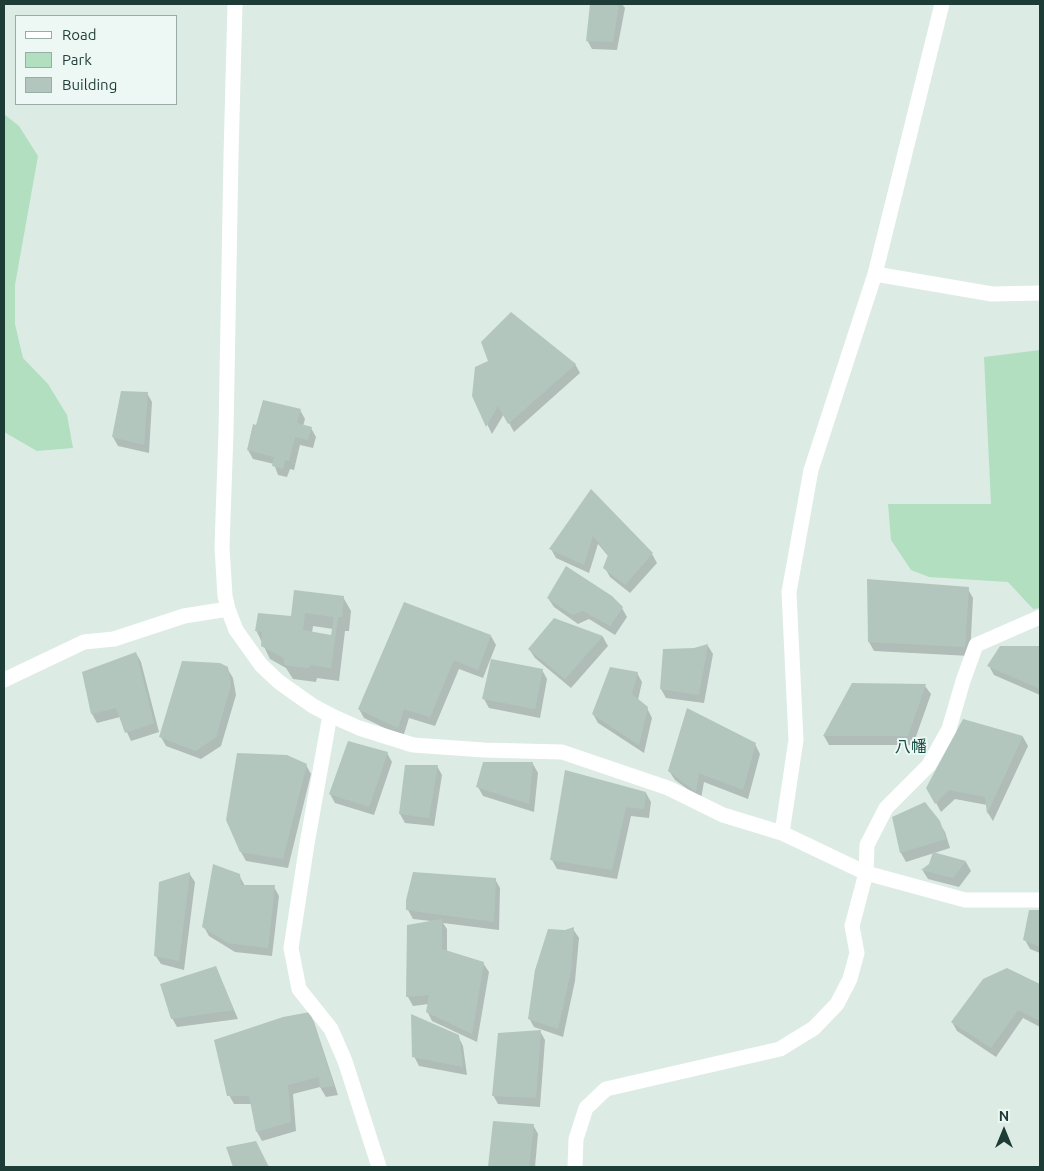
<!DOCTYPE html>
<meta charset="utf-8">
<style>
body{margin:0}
#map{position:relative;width:1044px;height:1171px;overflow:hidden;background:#ddebe5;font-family:Ubuntu,sans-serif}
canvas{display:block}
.frame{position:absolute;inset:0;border:5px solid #1d3c35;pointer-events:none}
.legend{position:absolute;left:15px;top:15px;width:162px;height:90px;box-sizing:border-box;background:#edf7f3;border:1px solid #9aaca7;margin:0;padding:6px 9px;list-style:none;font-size:15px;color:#1d3c35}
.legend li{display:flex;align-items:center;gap:10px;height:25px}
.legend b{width:25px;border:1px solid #9aaca7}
.north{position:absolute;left:979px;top:1106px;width:50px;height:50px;-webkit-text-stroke:4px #edf7f3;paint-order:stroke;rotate:0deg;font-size:14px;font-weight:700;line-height:20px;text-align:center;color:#1d3c35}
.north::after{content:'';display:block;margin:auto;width:18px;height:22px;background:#1d3c35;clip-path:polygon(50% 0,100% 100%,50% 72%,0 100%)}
</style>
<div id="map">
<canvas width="1044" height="1171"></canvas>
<div class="frame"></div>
<ul class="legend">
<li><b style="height:6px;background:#fff"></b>Road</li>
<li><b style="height:14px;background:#b2dfc0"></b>Park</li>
<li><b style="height:14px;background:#b2c6be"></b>Building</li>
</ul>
<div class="north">N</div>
</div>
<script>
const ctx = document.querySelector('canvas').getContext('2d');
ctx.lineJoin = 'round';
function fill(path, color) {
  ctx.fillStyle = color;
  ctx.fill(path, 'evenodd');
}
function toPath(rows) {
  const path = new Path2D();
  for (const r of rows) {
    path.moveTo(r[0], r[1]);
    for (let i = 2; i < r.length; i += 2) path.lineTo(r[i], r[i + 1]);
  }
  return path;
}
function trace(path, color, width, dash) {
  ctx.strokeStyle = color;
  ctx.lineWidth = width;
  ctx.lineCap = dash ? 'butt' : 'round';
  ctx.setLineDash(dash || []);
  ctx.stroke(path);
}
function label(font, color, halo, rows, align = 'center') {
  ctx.font = font + ' Ubuntu,"Noto Sans JP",sans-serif';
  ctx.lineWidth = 4;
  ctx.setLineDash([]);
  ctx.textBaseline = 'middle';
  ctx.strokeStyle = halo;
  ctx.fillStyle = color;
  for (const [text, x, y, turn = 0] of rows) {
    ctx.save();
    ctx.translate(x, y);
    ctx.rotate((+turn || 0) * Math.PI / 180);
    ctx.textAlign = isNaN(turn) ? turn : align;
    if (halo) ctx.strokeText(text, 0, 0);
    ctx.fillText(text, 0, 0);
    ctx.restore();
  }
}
fill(toPath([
 [4,114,19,126,38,156,15,285,15,324,23,358,48,384,67,415,73,448,37,451,4,432],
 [1040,350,1040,608,1033,609,1008,582,929,577,911,570,891,540,888,504,991,504,984,357]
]), '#b2dfc0');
fill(toPath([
 [592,4,622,4,625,8,617,50,592,49,587,40],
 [575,364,580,373,514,432,504,414,492,434,473,396],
 [147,393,152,402,149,453,118,446,113,437],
 [300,410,305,419,303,426,311,428,316,437,313,448,300,445,294,470,290,469,287,477,278,475,274,464,253,459,248,450,254,426,257,426],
 [591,491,652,554,657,563,630,593,610,577,605,568,609,557,598,544,589,573,556,558,551,549],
 [968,589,973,598,970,656,874,651,869,642],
 [343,597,351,611,349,631,345,631,339,681,317,678,316,682,293,679,286,668,270,659,256,630],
 [313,626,333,629,332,636,312,633],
 [548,598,622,608,627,617,615,635,589,619,578,624,554,607],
 [554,619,603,637,608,646,571,688,535,658,529,649],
 [491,636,496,645,483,678,459,669,435,726,409,718,403,737,364,718,359,709],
 [708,646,713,654,704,703,666,698,661,689,694,649],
 [1040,647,1040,695,994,675,989,666],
 [136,653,141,662,159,732,131,741,120,717,97,723,92,714],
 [227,668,233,678,236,695,221,746,201,759,166,746,161,737],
 [542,670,547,679,540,718,489,708,484,699],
 [637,673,642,682,638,700,647,708,652,718,644,753,598,723,593,714],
 [853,684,925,686,931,694,913,745,829,745,824,736],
 [963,721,1023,737,1028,746,993,821,988,813,987,805,955,799,941,812,928,788],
 [755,744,760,754,748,799,704,782,701,799,675,780,669,771],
 [387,753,392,762,374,815,335,803,330,794],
 [533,764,538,773,534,812,483,796,478,787],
 [306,765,311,774,288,868,246,861,241,852],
 [437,766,442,775,434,826,405,823,400,814],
 [646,793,651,802,649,818,631,816,617,879,557,869,552,860],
 [894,818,939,822,945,832,950,848,906,862,901,853],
 [933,854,966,862,971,871,959,887,928,879,923,871,930,865],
 [189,873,195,882,184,970,161,964,155,955],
 [239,875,245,886,274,887,279,896,272,956,235,952,209,936,204,927],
 [495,879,500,888,499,930,443,923,447,929,447,951,483,963,489,972,477,1042,432,1021,427,1011,429,1004,413,1006,408,997,431,921,413,919,408,910],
 [1030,911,1040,911,1040,953,1030,949,1025,940],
 [573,929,579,938,575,981,563,1037,534,1027,529,1018,565,931],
 [1007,970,1040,985,1040,1027,1023,1018,996,1057,957,1031,952,1022],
 [220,977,238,1019,177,1027,172,1018],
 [309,1013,314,1022,338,1095,326,1097,320,1087,293,1094,296,1131,262,1141,257,1132,252,1104,234,1104,229,1095],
 [540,1031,545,1040,540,1107,498,1104,493,1095],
 [458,1036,463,1046,467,1075,419,1066,414,1056],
 [494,1122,533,1125,538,1134,535,1167,490,1167]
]), '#0003');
fill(toPath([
 [590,4,619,4,613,42,586,41],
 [511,312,576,364,508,424,498,406,486,427,472,396,475,367,488,361,481,342],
 [121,391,148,392,144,445,112,437],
 [263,400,301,409,297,423,312,427,308,440,295,437,289,461,285,460,283,469,272,466,274,457,247,450,253,424,256,425],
 [591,489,653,553,625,585,603,568,608,555,593,536,584,565,549,549],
 [566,566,612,596,623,607,610,626,583,611,572,615,547,598],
 [867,579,969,587,965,647,868,642],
 [294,590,344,596,342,617,338,617,331,668,310,665,309,668,284,665,284,658,261,646,262,632,255,631,258,613,291,616],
 [305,613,334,617,331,635,303,630],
 [404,602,491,635,478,670,454,660,430,717,404,709,398,728,358,709],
 [554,618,603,636,565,679,528,649],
 [708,644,699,695,660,689,663,649,694,648],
 [1000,646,1040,646,1040,689,987,666],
 [136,652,154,723,125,733,116,708,91,714,82,672],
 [491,659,543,669,535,709,482,699],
 [182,661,220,663,228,667,231,685,216,737,196,751,159,737],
 [610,667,638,672,632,694,648,707,639,745,592,714],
 [852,683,926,684,908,736,823,736],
 [687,708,756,743,743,790,699,773,696,792,668,771],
 [963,719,1023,736,987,814,985,797,949,790,935,804,926,788],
 [348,741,388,752,369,807,329,794],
 [237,753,287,755,307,764,283,859,240,852,226,820],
 [483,762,533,762,529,804,476,787],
 [405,765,438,765,429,818,399,814],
 [565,770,646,792,644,809,626,807,612,870,550,860],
 [925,802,940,821,946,839,900,853,892,817],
 [933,852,966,861,953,878,921,870,929,864],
 [213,864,240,874,241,885,275,885,268,948,228,943,202,927],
 [190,872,179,961,154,956,159,882],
 [413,872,496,878,494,922,406,910,406,900],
 [1029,910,1040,910,1040,947,1023,940],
 [442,919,442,949,484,962,472,1034,426,1012,429,995,406,997,407,925],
 [574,927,571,971,558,1029,528,1019,535,970,548,929,565,930],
 [216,966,234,1010,171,1019,160,984],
 [1007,968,1040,984,1040,1021,1018,1010,991,1048,951,1022,983,979],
 [310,1012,334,1086,320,1088,319,1077,288,1085,291,1122,256,1132,249,1096,227,1096,214,1040,283,1017],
 [411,1014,459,1035,463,1067,412,1057],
 [541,1030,536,1098,492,1096,498,1033],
 [493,1121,534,1124,529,1167,488,1167],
 [256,1141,269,1167,233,1167,226,1147]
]), '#b2c6be');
trace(toPath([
 [235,4,231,156,226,432,222,547,225,596,228,609,236,630,261,665,279,682,313,706,330,715,359,728,413,745,484,750,562,752,668,788,723,815,782,833,866,873,965,900,1040,900],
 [875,274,992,294,1040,293],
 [4,680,84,642,114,639,184,616,228,609],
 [330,715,307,844,291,948,299,989,331,1029,345,1061,379,1167],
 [782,833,796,740,789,592,811,470,875,274,942,4],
 [575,1167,576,1139,586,1108,606,1089,780,1049,814,1028,837,1004,850,979,857,953,852,926,866,873,867,845,886,808,929,765,949,729,963,681,976,645,1040,617]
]), '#fff', 15);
label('16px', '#174f44', '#edf7f3', [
 ["八幡",911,747]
]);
</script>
